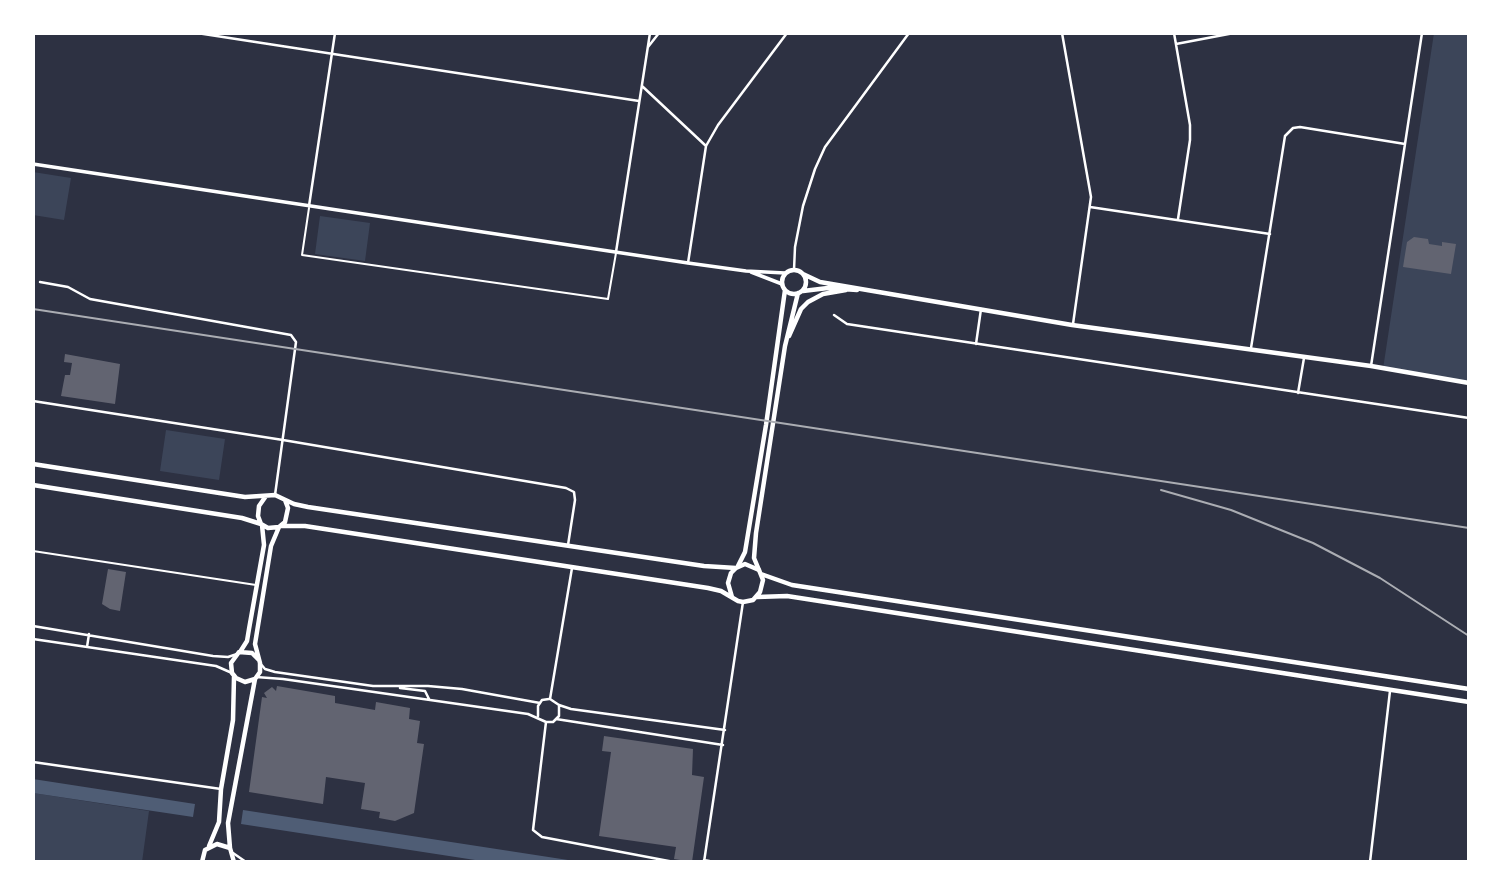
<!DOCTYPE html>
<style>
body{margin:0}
#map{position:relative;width:1502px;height:895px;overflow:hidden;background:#2d3142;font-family:"Alegreya Sans",sans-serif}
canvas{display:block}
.frame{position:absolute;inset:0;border:35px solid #fff;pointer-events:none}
</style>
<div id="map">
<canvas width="1502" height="895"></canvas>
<div class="frame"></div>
</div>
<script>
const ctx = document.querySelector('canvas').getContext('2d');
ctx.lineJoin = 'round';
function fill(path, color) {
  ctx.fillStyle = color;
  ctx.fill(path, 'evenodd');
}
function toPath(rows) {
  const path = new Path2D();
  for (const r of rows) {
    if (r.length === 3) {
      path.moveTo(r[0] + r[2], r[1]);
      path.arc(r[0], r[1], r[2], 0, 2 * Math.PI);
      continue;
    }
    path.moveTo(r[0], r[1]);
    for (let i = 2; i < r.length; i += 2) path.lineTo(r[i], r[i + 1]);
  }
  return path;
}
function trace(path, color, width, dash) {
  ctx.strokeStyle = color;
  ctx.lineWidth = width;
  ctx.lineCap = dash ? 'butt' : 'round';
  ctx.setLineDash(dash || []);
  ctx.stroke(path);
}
fill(toPath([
 [1434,33,1469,33,1469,383,1383,369],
 [33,172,71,178,64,220,33,215],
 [320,216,370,223,365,261,315,254],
 [166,430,225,439,219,480,160,471],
 [33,793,149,811,142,862,33,862]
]), '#3c4559');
fill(toPath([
 [33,779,195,804,193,817,33,793],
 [243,810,581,862,488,862,241,824]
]), '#4f5d75');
fill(toPath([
 [1414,237,1428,239,1429,244,1442,246,1442,242,1456,244,1451,274,1403,267,1407,242],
 [65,354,120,364,115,404,61,396,65,375,70,375,72,363,64,362],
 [108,569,126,572,120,611,110,609,102,604],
 [277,686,335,696,335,703,375,710,376,702,410,708,409,719,420,721,417,743,424,744,414,813,395,821,379,818,380,812,361,809,365,783,326,777,323,804,249,792,262,697,267,698,264,693,272,687,276,691],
 [604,736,693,749,692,775,704,777,692,862,674,859,676,847,599,836,611,752,602,751]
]), '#626471');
trace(toPath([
 [309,208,302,255,608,299,616,253],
 [33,551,256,585]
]), '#fff', 2);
trace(toPath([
 [197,33,639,101],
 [1062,33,1091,197,1073,324],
 [1174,33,1190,125,1190,140,1178,219],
 [1176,44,1234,33],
 [648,47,659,33],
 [642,86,706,146],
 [309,206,335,33],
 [1090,207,1270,234],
 [616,252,650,33],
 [688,263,706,146,718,125,787,33],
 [794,270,795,247,803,206,815,169,825,147,909,33],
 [40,282,68,287,90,299,291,335,296,342,275,495],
 [834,315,847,324,1469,418],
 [976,344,981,309],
 [1251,348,1285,136,1293,128,1300,127,1405,144],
 [1371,366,1422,33],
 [1298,393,1304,358],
 [33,401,283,440,566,488,574,492,575,500,568,545],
 [33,626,213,656,228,657,237,654],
 [33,639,216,666,232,673],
 [87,647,89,634],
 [260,663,265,669,275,672,373,686,428,686,462,689,540,703],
 [256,677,283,679,528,714,546,722,553,722,559,716,559,705],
 [400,688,425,691,429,699],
 [550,699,559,705,571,709,725,730],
 [550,699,572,568],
 [538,716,538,706,542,700,549,699],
 [556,719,723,745],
 [546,722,533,830,542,837,674,862],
 [33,762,221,789],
 [233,853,246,862],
 [704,860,714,862],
 [704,862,743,602],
 [1370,862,1390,691]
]), '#fff', 2.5);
trace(toPath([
 [33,164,688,263,746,271,785,273],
 [751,272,782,284]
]), '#fff', 3.5);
trace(toPath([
 [794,282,12],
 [803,274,820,282,1072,325,1371,366,1469,383],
 [803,291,828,288,857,290],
 [789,336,801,309,808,302,823,294,846,290],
 [738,566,745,552,766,425,785,290],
 [759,570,754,558,756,533,785,346,798,293]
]), '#fff', 4.5);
trace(toPath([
 [33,464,245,497,275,495,294,504,308,507,704,566,736,568],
 [33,485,242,518,261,524],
 [266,496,259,506,258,516,261,524,268,528,279,527,285,522,288,508,285,500],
 [282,526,305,526,708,588,721,591,738,601,743,602,753,600,760,592,763,580,759,570,745,564,736,568,731,573,728,583,732,597],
 [761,574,792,585,1469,689],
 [757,597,787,596,1469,702],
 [240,652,247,641,249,629,264,545,262,525],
 [259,660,252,653,239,652,231,663,232,673,236,678,245,682,255,679,260,672,260,663,255,644,271,546,279,527],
 [209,846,219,822,221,789,233,720,234,677],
 [230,848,228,823,255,679],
 [202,862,205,850,217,844,230,848,234,862]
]), '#fff', 4.5);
trace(toPath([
 [33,309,1469,528],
 [1161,490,1231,510,1313,543,1380,578,1469,636]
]), '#abadb3', 2);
</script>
